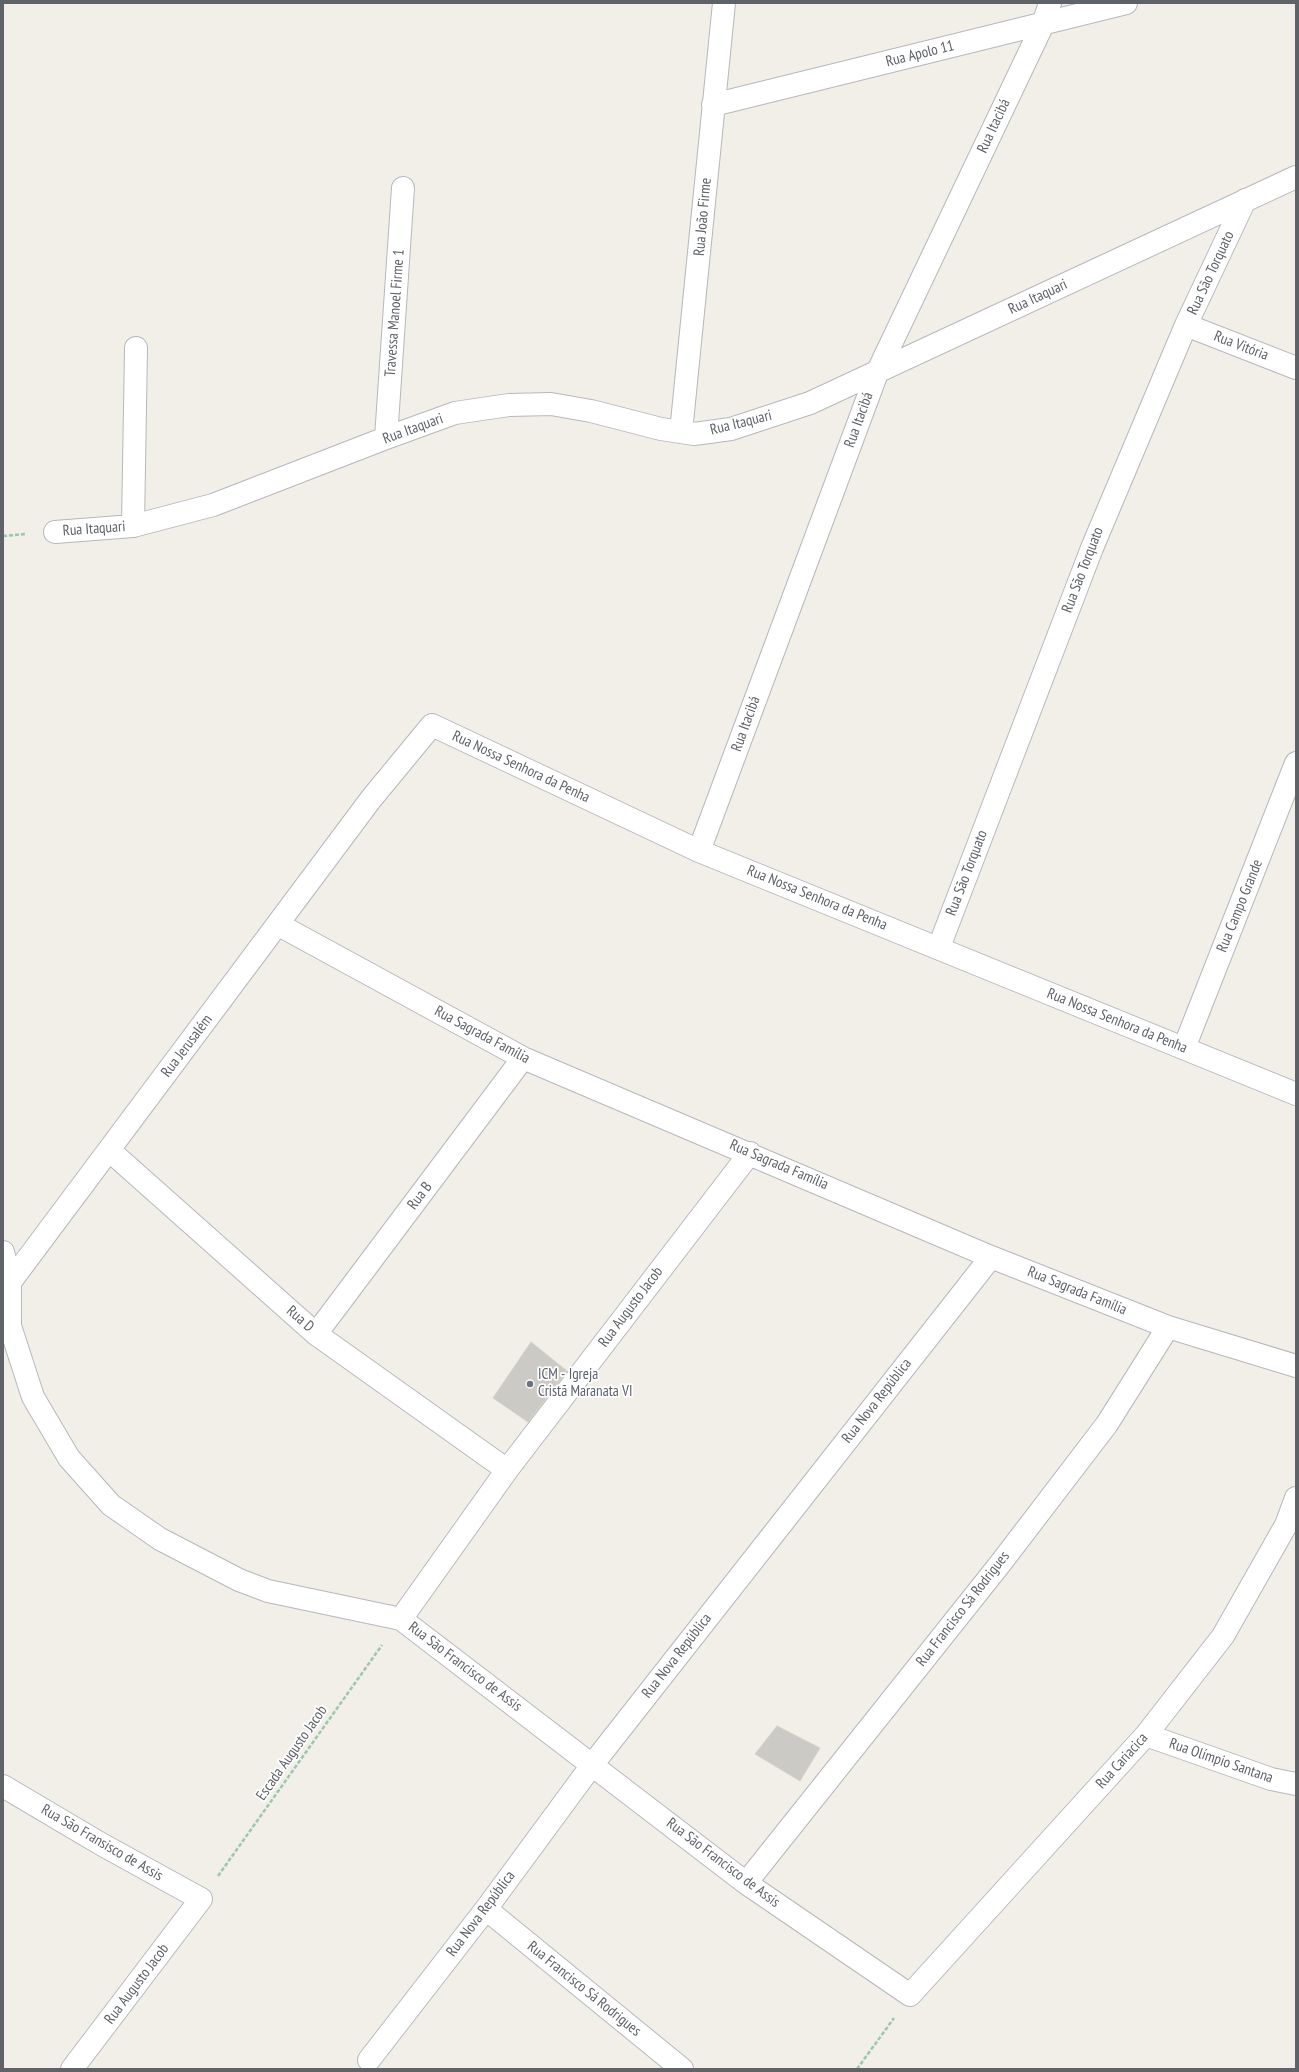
<!DOCTYPE html>
<meta charset="utf-8">
<style>
body{margin:0}
#map{position:relative;width:1299px;height:2072px;overflow:hidden;background:#f1efe8;font-family:"PT Sans Narrow",sans-serif}
canvas{display:block}
.frame{position:absolute;inset:0;border:4px solid #5f6368;pointer-events:none}
</style>
<div id="map">
<canvas width="1299" height="2072"></canvas>
<div class="frame"></div>
</div>
<script>
const ctx = document.querySelector('canvas').getContext('2d');
ctx.lineJoin = 'round';
function fill(path, color) {
  ctx.fillStyle = color;
  ctx.fill(path, 'evenodd');
}
function toPath(rows) {
  const path = new Path2D();
  for (const r of rows) {
    path.moveTo(r[0], r[1]);
    for (let i = 2; i < r.length; i += 2) path.lineTo(r[i], r[i + 1]);
  }
  return path;
}
function trace(path, color, width, dash) {
  ctx.strokeStyle = color;
  ctx.lineWidth = width;
  ctx.lineCap = dash ? 'butt' : 'round';
  ctx.setLineDash(dash || []);
  ctx.stroke(path);
}
function label(font, color, halo, rows, align = 'center') {
  ctx.font = font + ' "PT Sans Narrow",sans-serif';
  ctx.lineWidth = 3.5;
  ctx.setLineDash([]);
  ctx.textBaseline = 'middle';
  ctx.strokeStyle = halo;
  ctx.fillStyle = color;
  for (const [text, x, y, turn = 0] of rows) {
    ctx.save();
    ctx.translate(x, y);
    ctx.rotate((+turn || 0) * Math.PI / 180);
    ctx.textAlign = isNaN(turn) ? turn : align;
    if (halo) ctx.strokeText(text, 0, 0);
    ctx.fillText(text, 0, 0);
    ctx.restore();
  }
}
const building = toPath([
 [531,1342,567,1371,528,1422,493,1398,531,1342],
 [777,1726,820,1748,800,1781,755,1754,777,1726]
]);
fill(building, '#cccac5');
trace(building, '#d6d1c6', 1);
const minor = toPath([
 [713,105,1126,3],
 [1186,325,1296,368],
 [681,432,724,3],
 [386,438,403,188],
 [133,526,136,348],
 [55,532,133,526,213,505,386,438,455,413,509,405,551,404,591,411,661,429,694,434,731,429,810,403,1296,177],
 [699,851,877,373,1043,24,1050,3],
 [279,925,523,1058,991,1257,1168,1327,1296,1366],
 [939,947,1092,548,1186,325,1245,200],
 [1184,1048,1296,763],
 [109,1150,316,1334,507,1470],
 [3,1252,10,1280,10,1326,33,1397,69,1458,111,1505,160,1539,239,1580,268,1591,401,1619,746,1883,910,1995,1146,1735,1223,1636,1286,1525,1296,1498],
 [5,1289,371,799,432,725,699,851,1296,1094],
 [316,1334,523,1058],
 [401,1619,507,1470,750,1153],
 [1146,1735,1271,1779,1296,1784],
 [3,1786,101,1844,201,1899,72,2069],
 [746,1883,1000,1564,1107,1424,1168,1327],
 [486,1909,682,2069],
 [369,2060,486,1909,592,1765,991,1257]
]);
trace(minor, '#b5b8bc', 24);
trace(toPath([
 [3,536,26,534],
 [218,1876,382,1645],
 [857,2069,894,2018]
]), '#9cc7a9', 2.5, [4, 2]);
trace(minor, '#fff', 22);
for (const [x, y, r, color] of [
 [530,1384,4,"#6b7280"]
]) {
  const dot = new Path2D();
  dot.arc(x, y, r, 0, 2 * Math.PI);
  ctx.fillStyle = color;
  ctx.fill(dot);
  trace(dot, '#fff', 1.5);
}
label('15px', '#5f6368', '#fff', [
 ["Rua Apolo 11",920,54,-14],
 ["Rua Itacibá",994,126,-65],
 ["Rua João Firme",703,217,-85],
 ["Rua São Torquato",1211,273,-65],
 ["Rua Itaquari",1038,297,-25],
 ["Travessa Manoel Firme 1",395,313,-86],
 ["Rua Vitória",1241,346,21],
 ["Rua Itacibá",859,420,-70],
 ["Rua Itaquari",741,423,-14],
 ["Rua Itaquari",413,429,-20],
 ["Rua Itaquari",94,529,-4],
 ["Rua São Torquato",1083,570,-69],
 ["Rua Itacibá",746,724,-70],
 ["Rua Nossa Senhora da Penha",521,767,25],
 ["Rua São Torquato",967,873,-69],
 ["Rua Nossa Senhora da Penha",817,898,22],
 ["Rua Campo Grande",1240,906,-68],
 ["Rua Nossa Senhora da Penha",1117,1021,22],
 ["Rua Sagrada Família",482,1035,28],
 ["Rua Jerusalém",187,1046,-53],
 ["Rua Sagrada Família",779,1165,23],
 ["Rua B",420,1196,-53],
 ["Rua Sagrada Família",1077,1291,22],
 ["Rua Augusto Jacob",631,1307,-53],
 ["Rua D",300,1319,41],
 ["Rua Nova República",877,1401,-52],
 ["Rua Francisco Sá Rodrigues",963,1609,-52],
 ["Rua Nova República",677,1656,-52],
 ["Rua São Francisco de Assis",465,1667,37],
 ["Escada Augusto Jacob",292,1753,-55],
 ["Rua Cariacica",1122,1761,-48],
 ["Rua Olímpio Santana",1221,1761,19],
 ["Rua São Fransisco de Assis",102,1843,30],
 ["Rua São Francisco de Assis",723,1863,37],
 ["Rua Nova República",481,1914,-53],
 ["Rua Augusto Jacob",137,1984,-53],
 ["Rua Francisco Sá Rodrigues",584,1989,39]
]);
label('15px', '#5b616d', '#fff', [
 ["ICM - Igreja",538,1375],
 ["Cristã Maranata VI",538,1392]
], 'left');
</script>
